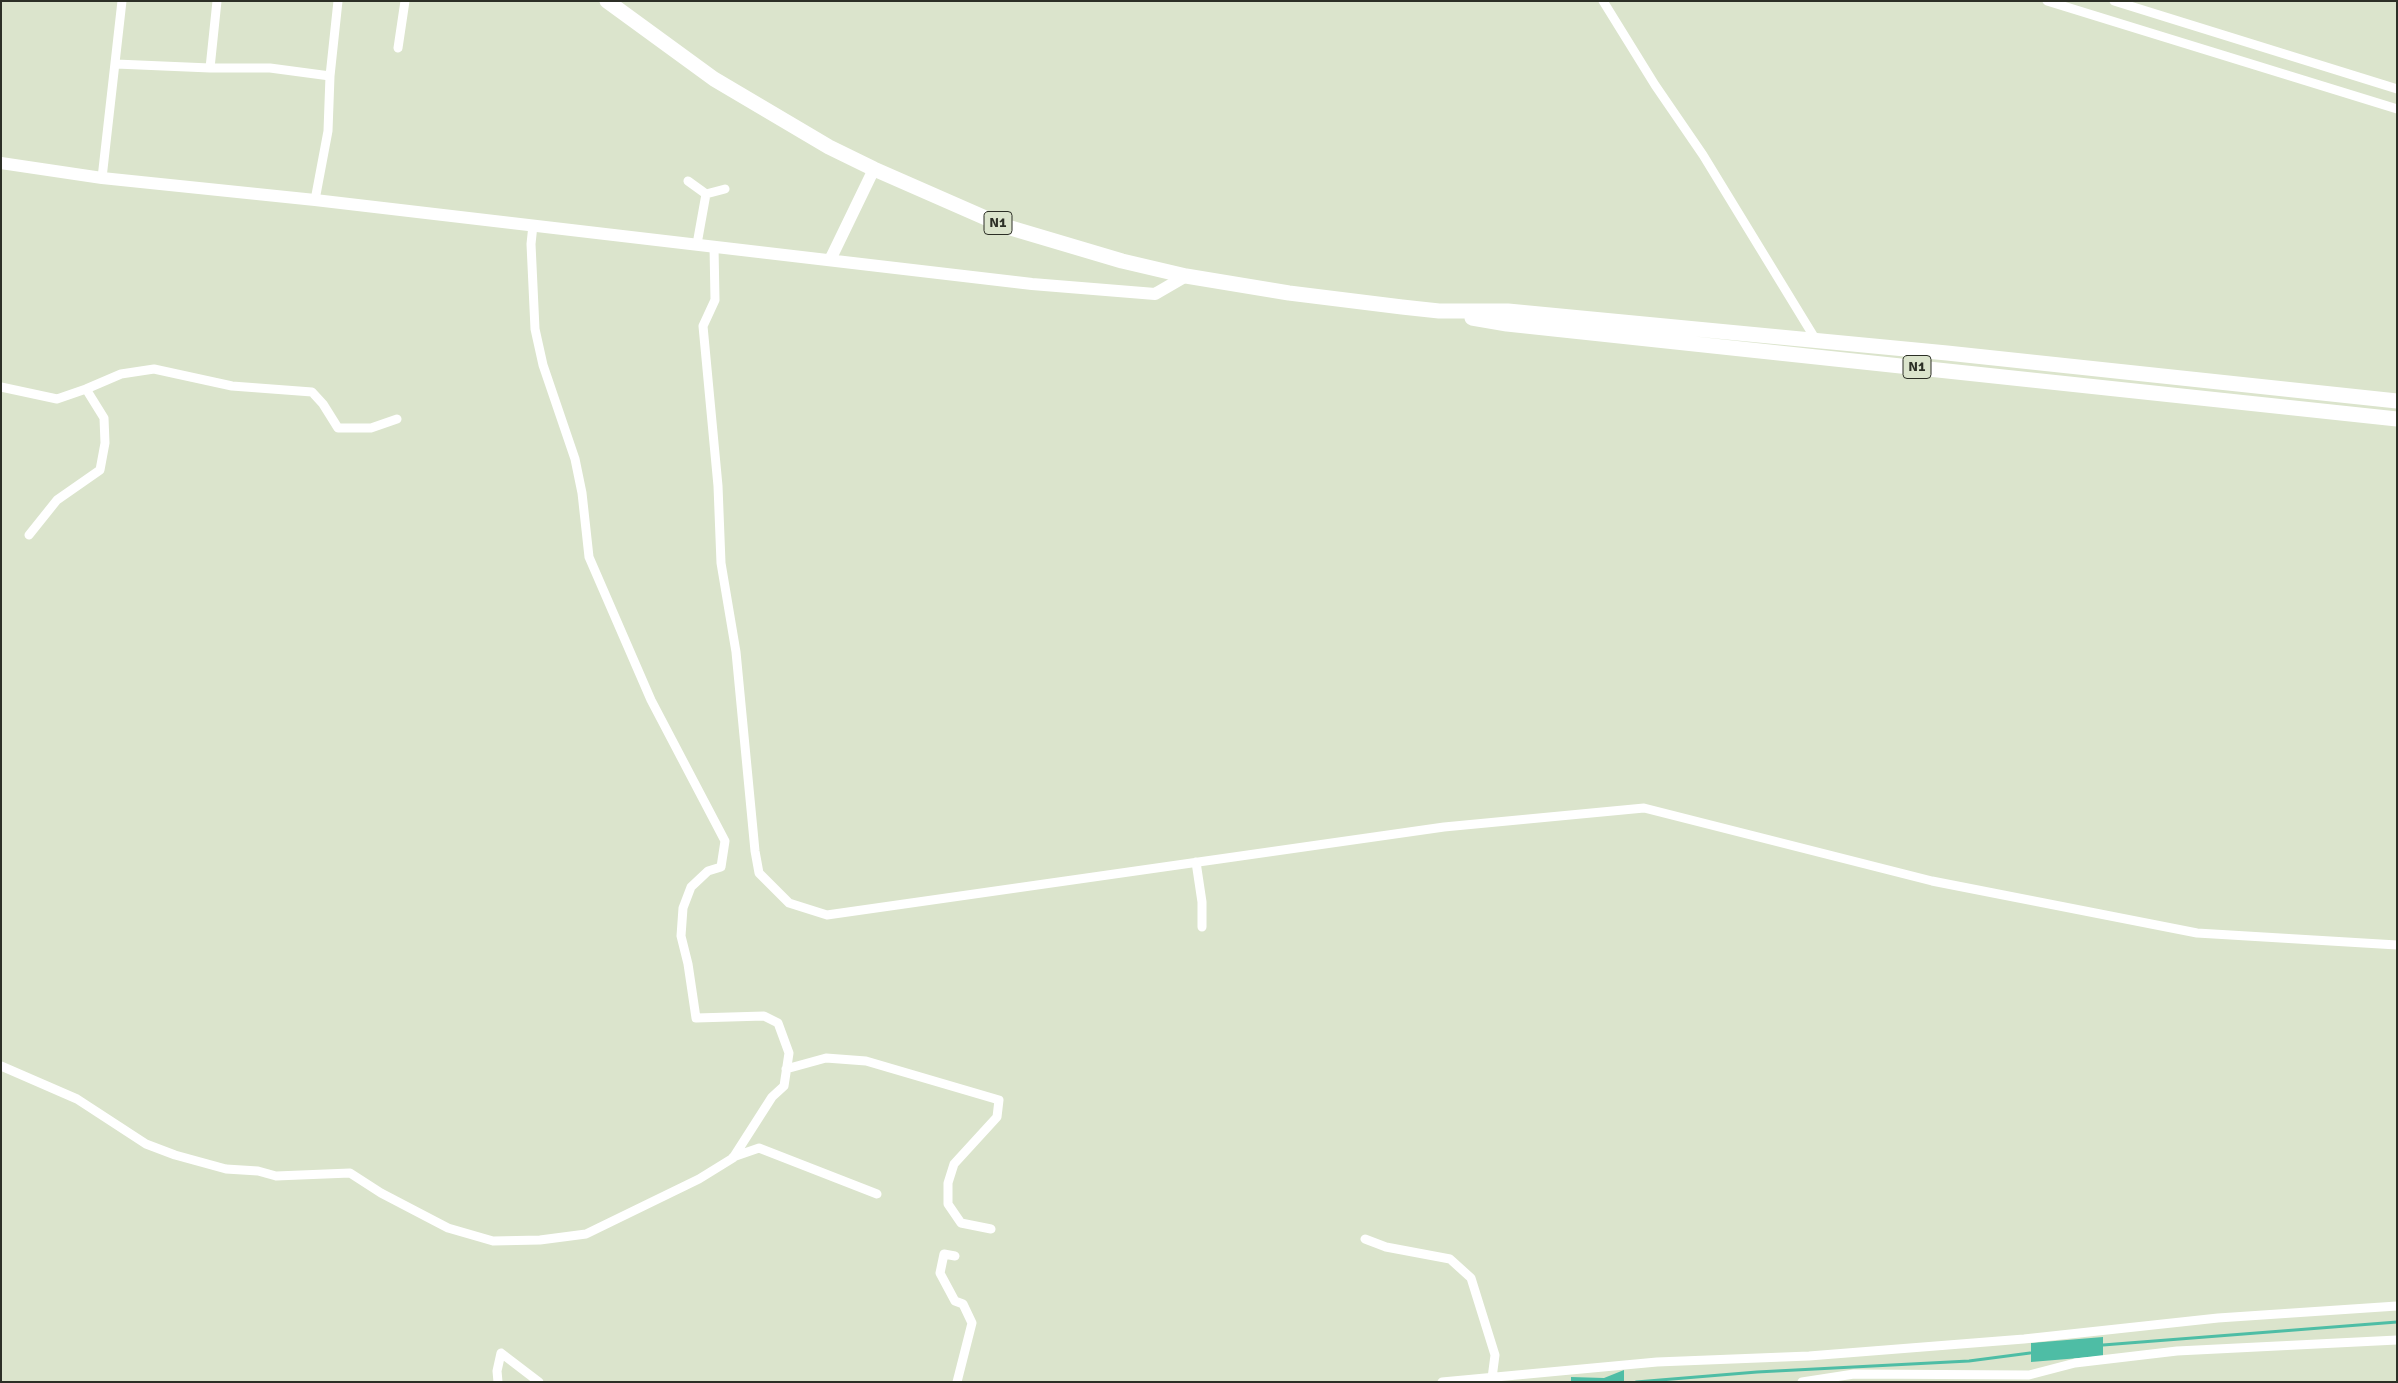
<!DOCTYPE html>
<style>
body{margin:0}
#map{position:relative;width:2398px;height:1383px;overflow:hidden;background:#dbe4cc;font-family:Signika,sans-serif}
canvas{display:block}
.frame{position:absolute;inset:0;border:2px solid #2c2f26;pointer-events:none}
</style>
<div id="map">
<canvas width="2398" height="1383"></canvas>
<div class="frame"></div>
</div>
<script>
const ctx = document.querySelector('canvas').getContext('2d');
ctx.lineJoin = 'round';
function fill(path, color) {
  ctx.fillStyle = color;
  ctx.fill(path, 'evenodd');
}
function toPath(rows) {
  const path = new Path2D();
  for (const r of rows) {
    path.moveTo(r[0], r[1]);
    for (let i = 2; i < r.length; i += 2) path.lineTo(r[i], r[i + 1]);
  }
  return path;
}
function trace(path, color, width, dash) {
  ctx.strokeStyle = color;
  ctx.lineWidth = width;
  ctx.lineCap = dash ? 'butt' : 'round';
  ctx.setLineDash(dash || []);
  ctx.stroke(path);
}
function label(font, color, halo, rows, align = 'center') {
  ctx.font = font + ' Signika,sans-serif';
  ctx.lineWidth = 4.5;
  ctx.setLineDash([]);
  ctx.textBaseline = 'middle';
  ctx.strokeStyle = halo;
  ctx.fillStyle = color;
  for (const [text, x, y, turn = 0] of rows) {
    ctx.save();
    ctx.translate(x, y);
    ctx.rotate((+turn || 0) * Math.PI / 180);
    ctx.textAlign = isNaN(turn) ? turn : align;
    if (halo) ctx.strokeText(text, 0, 0);
    ctx.fillText(text, 0, 0);
    ctx.restore();
  }
}
fill(toPath([
 [2103,1337,2103,1356,2031,1362,2031,1343],
 [1624,1370,1624,1382,1571,1382,1571,1377,1604,1378]
]), '#4ebda5');
trace(toPath([
 [2103,1345,2397,1322],
 [1636,1382,1757,1372,1969,1361,2030,1353]
]), '#4ebda5', 3);
trace(toPath([
 [1603,1,1655,85,1703,155,1816,340],
 [2047,1,2397,109],
 [2114,1,2397,89],
 [398,48,405,1],
 [116,64,210,68,270,68,330,76],
 [210,68,217,1],
 [102,178,122,1],
 [688,181,706,194],
 [315,200,328,131,330,76,338,1],
 [697,244,706,194,725,189],
 [714,246,715,300,703,326,718,486,721,563,736,652,755,851,759,873,789,903,827,915,1444,827,1644,808,1932,881,2197,933,2397,945],
 [1,387,57,399,86,389,121,374,154,369,232,386,312,392,323,404,338,428,371,428,397,419],
 [29,535,57,500,100,470,105,443,104,418,86,389],
 [1196,862,1202,902,1202,927],
 [1,1066,77,1099,146,1144,175,1155,226,1169,258,1171,276,1176,350,1173,381,1193,448,1228,493,1241,540,1240,586,1234,699,1179,733,1158,772,1097,784,1086,789,1053,778,1023,764,1016,696,1018,688,964,681,936,683,908,691,887,708,871,721,867,725,841,651,700,589,557,582,493,575,459,543,365,535,329,531,244,533,225],
 [786,1069,826,1058,866,1061,999,1100,997,1117,954,1164,948,1183,948,1204,961,1223,991,1229],
 [733,1157,759,1148,877,1194],
 [1365,1239,1386,1247,1450,1259,1471,1278,1495,1355,1492,1378],
 [955,1256,944,1254,940,1273,955,1301,963,1304,972,1323,957,1382],
 [498,1382,497,1371,501,1353,539,1382],
 [1442,1382,1657,1362,1809,1356,2024,1339,2218,1318,2397,1306],
 [1802,1382,1854,1374,2029,1375,2075,1363,2177,1351,2397,1340]
]), '#fff', 9);
trace(toPath([
 [1,163,102,178,315,200,1032,284,1155,294,1186,276],
 [830,260,874,169]
]), '#fff', 12);
trace(toPath([
 [607,1,714,79,829,147,874,169,1004,226,1122,261,1186,276,1289,293,1402,307,1439,311,1508,311,1947,353,2397,401],
 [1472,318,1507,324,2397,419]
]), '#fff', 15);
for (const [x, y, w] of [
 [998,223,28],
 [1917,367,28]
]) {
  const box = new Path2D();
  box.roundRect(x - w / 2, y - 11.5, w, 23, 4);
  ctx.fillStyle = '#dbe4cc';
  ctx.fill(box);
  trace(box, '#2c2f26', 1);
}
label('bold 14px', '#2c2f26', null, [
 ["N1",998,223],
 ["N1",1917,367]
]);
</script>
